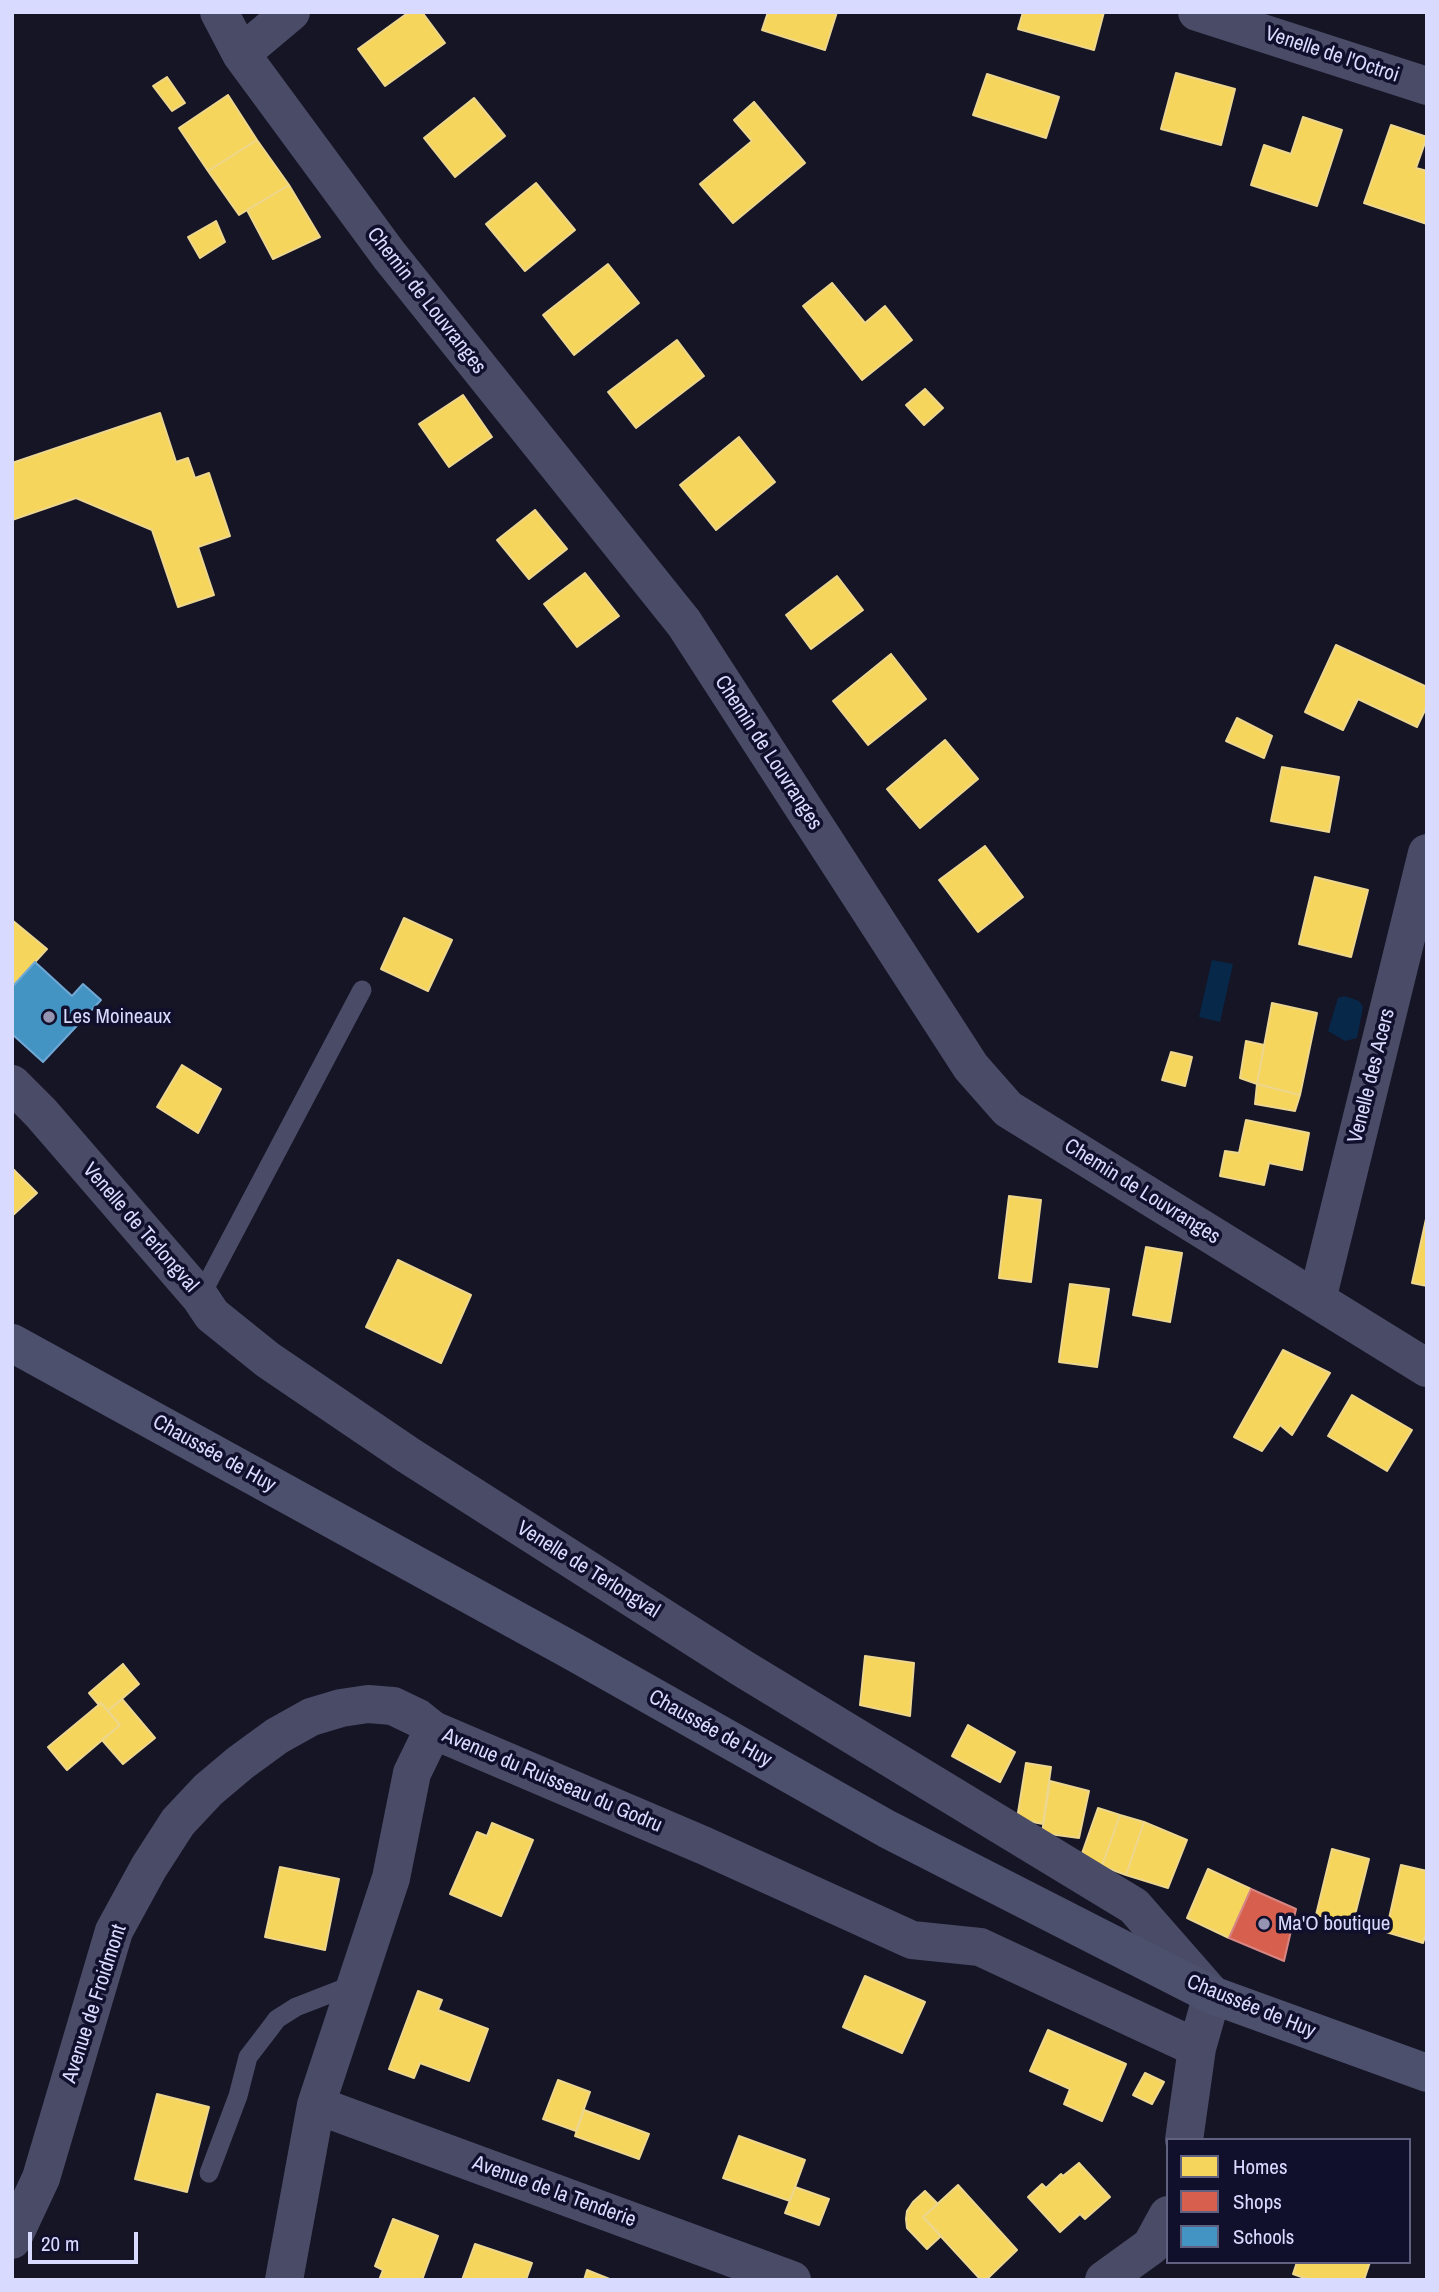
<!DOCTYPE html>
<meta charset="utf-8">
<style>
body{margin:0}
#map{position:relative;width:1439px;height:2292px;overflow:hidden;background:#161526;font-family:"Archivo Narrow",sans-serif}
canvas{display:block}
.frame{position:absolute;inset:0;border:14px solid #d9daff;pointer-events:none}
.legend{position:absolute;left:1166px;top:2138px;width:245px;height:126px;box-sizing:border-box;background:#100f2c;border:2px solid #606080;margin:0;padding:9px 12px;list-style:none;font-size:21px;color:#d9daff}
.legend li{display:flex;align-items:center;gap:14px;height:35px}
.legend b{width:35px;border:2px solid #606080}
.scale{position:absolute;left:28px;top:2232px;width:110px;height:32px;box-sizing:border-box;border:4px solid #d9daff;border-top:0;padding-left:9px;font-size:21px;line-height:24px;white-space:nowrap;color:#d9daff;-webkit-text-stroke:5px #100f2c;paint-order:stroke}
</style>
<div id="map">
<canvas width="1439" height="2292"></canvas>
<div class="frame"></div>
<ul class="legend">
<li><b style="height:19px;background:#f6d55c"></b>Homes</li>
<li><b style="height:19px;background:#d6604d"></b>Shops</li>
<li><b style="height:19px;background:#4393c3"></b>Schools</li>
</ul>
<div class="scale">20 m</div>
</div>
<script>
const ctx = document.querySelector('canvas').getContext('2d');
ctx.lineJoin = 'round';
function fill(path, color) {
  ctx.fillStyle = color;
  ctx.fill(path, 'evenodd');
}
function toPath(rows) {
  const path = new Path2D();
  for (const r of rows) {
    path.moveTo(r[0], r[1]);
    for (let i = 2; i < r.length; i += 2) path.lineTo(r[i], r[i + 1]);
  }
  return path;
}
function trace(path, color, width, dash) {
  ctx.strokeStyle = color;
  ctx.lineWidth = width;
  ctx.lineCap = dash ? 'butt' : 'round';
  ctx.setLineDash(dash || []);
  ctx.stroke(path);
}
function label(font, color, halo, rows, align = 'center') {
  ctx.font = font + ' "Archivo Narrow",sans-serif';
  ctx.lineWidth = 7;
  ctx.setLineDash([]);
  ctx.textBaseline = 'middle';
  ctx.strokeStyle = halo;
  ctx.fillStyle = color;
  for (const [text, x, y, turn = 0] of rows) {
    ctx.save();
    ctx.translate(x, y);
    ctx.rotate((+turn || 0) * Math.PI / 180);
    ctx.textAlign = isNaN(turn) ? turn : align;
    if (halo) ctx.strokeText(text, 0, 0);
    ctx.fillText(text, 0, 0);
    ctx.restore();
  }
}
fill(toPath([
 [1212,960,1233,964,1220,1022,1199,1017],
 [1345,996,1359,1001,1363,1007,1357,1038,1345,1041,1328,1031,1338,998]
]), '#072849');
const homes = toPath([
 [409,12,422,12,445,43,385,86,358,49,409,12],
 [768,12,837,12,825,50,762,30,768,12],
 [1023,12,1104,12,1094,50,1018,29,1023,12],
 [1176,73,1235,89,1221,145,1161,129,1176,73],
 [987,74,1059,97,1046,138,973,115,987,74],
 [167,77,185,103,172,111,153,86,167,77],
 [228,95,257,140,208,171,179,128,228,95],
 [474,98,505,136,455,177,424,138,474,98],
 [754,102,805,163,733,223,700,184,752,141,734,120,754,102],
 [1303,117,1342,130,1317,206,1251,185,1264,145,1291,154,1303,117],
 [1391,125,1427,137,1416,168,1427,171,1427,224,1364,203,1391,125],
 [257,140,289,185,239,215,208,171,257,140],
 [536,183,575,230,525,271,486,224,536,183],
 [289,185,320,237,273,259,247,210,289,185],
 [216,221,225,242,200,258,188,237,216,221],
 [608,264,639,303,574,355,543,315,608,264],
 [832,283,865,323,885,306,912,340,862,380,803,306,832,283],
 [677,340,704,376,636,428,608,392,677,340],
 [925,389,943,408,924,425,906,405,925,389],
 [463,395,492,437,449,467,419,424,463,395],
 [160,413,176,462,188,458,195,478,209,473,230,536,198,547,214,595,178,607,152,530,76,498,12,520,12,463,160,413],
 [739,437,775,482,716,530,680,485,739,437],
 [535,510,567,549,529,579,497,540,535,510],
 [585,573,619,616,577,647,544,604,585,573],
 [837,576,863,610,811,649,786,615,837,576],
 [1336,645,1427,687,1427,706,1417,727,1358,699,1343,730,1305,712,1336,645],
 [891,654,926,699,868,745,833,701,891,654],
 [1237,718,1272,736,1264,758,1226,741,1237,718],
 [945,740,978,779,920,828,887,789,945,740],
 [1282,767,1339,777,1329,832,1271,821,1282,767],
 [985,846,1023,897,978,932,939,880,985,846],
 [1315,877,1368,890,1351,957,1299,944,1315,877],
 [404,918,452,940,428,991,381,969,404,918],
 [12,920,47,949,14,985,12,984,12,920],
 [1272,1003,1317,1013,1300,1095,1257,1084,1272,1003],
 [1246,1041,1264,1045,1257,1084,1240,1078,1246,1041],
 [1171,1052,1192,1057,1185,1086,1162,1080,1171,1052],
 [182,1065,221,1089,198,1133,157,1107,182,1065],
 [1257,1084,1300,1095,1295,1111,1255,1104,1257,1084],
 [1246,1120,1309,1133,1302,1170,1269,1163,1264,1185,1220,1176,1225,1151,1239,1153,1246,1120],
 [12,1168,37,1193,12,1216,12,1168],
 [1009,1196,1041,1200,1031,1282,999,1278,1009,1196],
 [1426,1219,1427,1219,1427,1286,1412,1283,1426,1219],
 [1146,1247,1182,1253,1170,1322,1133,1315,1146,1247],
 [398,1260,471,1295,441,1363,366,1327,398,1260],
 [1070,1284,1109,1289,1097,1367,1059,1362,1070,1284],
 [1283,1350,1330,1373,1292,1435,1280,1425,1262,1451,1234,1437,1283,1350],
 [1352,1395,1412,1430,1387,1471,1328,1436,1352,1395],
 [865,1656,914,1663,910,1716,860,1705,865,1656],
 [123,1664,139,1684,108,1711,101,1703,99,1705,89,1693,123,1664],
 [122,1699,155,1738,123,1764,102,1740,120,1725,108,1711,122,1699],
 [101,1703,120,1725,67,1770,48,1747,101,1703],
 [968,1725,1015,1752,1000,1782,952,1756,968,1725],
 [1026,1763,1051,1767,1043,1824,1017,1819,1026,1763],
 [1050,1781,1089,1791,1079,1838,1042,1833,1050,1781],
 [1098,1808,1120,1815,1102,1866,1080,1859,1098,1808],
 [1120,1815,1144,1822,1126,1875,1102,1866,1120,1815],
 [1144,1822,1187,1840,1168,1888,1126,1875,1144,1822],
 [492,1823,533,1840,501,1916,450,1894,477,1832,487,1836,492,1823],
 [1332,1849,1369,1859,1353,1923,1316,1915,1332,1849],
 [1401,1865,1427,1871,1427,1930,1423,1943,1386,1932,1401,1865],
 [280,1867,339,1879,325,1950,265,1937,280,1867],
 [1208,1869,1251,1889,1229,1938,1187,1918,1208,1869],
 [865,1976,925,2002,902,2053,843,2027,865,1976],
 [418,1991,442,2000,438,2010,488,2029,469,2081,420,2063,414,2078,389,2069,418,1991],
 [1048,2030,1126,2064,1102,2121,1064,2104,1070,2089,1030,2071,1048,2030],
 [1145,2073,1164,2082,1152,2104,1133,2095,1145,2073],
 [558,2080,590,2092,576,2131,543,2119,558,2080],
 [157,2094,209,2107,187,2192,135,2179,157,2094],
 [584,2110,649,2134,639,2159,575,2136,584,2110],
 [739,2136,805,2160,790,2201,723,2178,739,2136],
 [1079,2163,1110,2197,1085,2219,1080,2214,1060,2232,1028,2197,1042,2184,1046,2188,1061,2174,1063,2176,1079,2163],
 [958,2185,1017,2250,986,2280,981,2280,923,2217,958,2185],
 [795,2187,829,2199,819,2225,785,2213,795,2187],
 [925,2191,938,2204,923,2217,941,2236,927,2249,907,2228,906,2219,907,2211,913,2202,925,2191],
 [393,2219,438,2236,422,2280,379,2280,383,2270,375,2266,393,2219],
 [475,2244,532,2263,526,2280,462,2280,475,2244],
 [1297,2262,1370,2262,1364,2280,1310,2280,1293,2274,1297,2262],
 [587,2270,612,2280,584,2280,587,2270]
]);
fill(homes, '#f6d55c');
trace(homes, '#edd68d', 2);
const shops = toPath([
 [1251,1889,1296,1909,1284,1961,1229,1938,1251,1889]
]);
fill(shops, '#d6604d');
trace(shops, '#d78582', 2);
const schools = toPath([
 [35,962,72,996,83,984,101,1000,43,1062,12,1034,12,984,14,985,35,962]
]);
fill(schools, '#4393c3');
trace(schools, '#70a8d5', 2);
trace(toPath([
 [200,1297,362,990],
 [209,2173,238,2096,248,2057,268,2031,277,2019,296,2007,355,1984]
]), '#4a4c67', 19);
trace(toPath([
 [219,12,241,54,389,255,684,623,971,1067,1008,1109,1427,1368],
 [1197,12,1427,86],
 [241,54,291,12],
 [12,1084,41,1113,200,1297,212,1315,268,1360,408,1455,742,1668,1134,1906,1212,1995,1197,2048,1184,2140],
 [1317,1300,1427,853],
 [316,2105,792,2280],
 [12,2240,41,2178,114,1931,149,1867,178,1822,208,1790,240,1763,277,1736,311,1717,341,1708,368,1704,393,1706,418,1718,433,1730],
 [284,2280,316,2105,391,1878,412,1773,433,1730,705,1846,912,1940,980,1947,1197,2048],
 [1104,2280,1151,2246,1168,2215]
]), '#4a4c67', 38);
trace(toPath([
 [12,1343,574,1652,887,1829,1212,1995,1427,2073]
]), '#4d506c', 38);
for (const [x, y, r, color] of [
 [49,1017,7,"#9595b3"],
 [1264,1924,7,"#9595b3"]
]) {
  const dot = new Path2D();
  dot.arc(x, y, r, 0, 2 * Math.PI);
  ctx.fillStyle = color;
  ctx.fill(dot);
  trace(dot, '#100f2c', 2.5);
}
label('21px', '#d9daff', '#100f2c', [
 ["Venelle de l'Octroi",1332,55,18],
 ["Chemin de Louvranges",426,301,52],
 ["Chemin de Louvranges",768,753,57],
 ["Venelle des Acers",1372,1076,-76],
 ["Chemin de Louvranges",1142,1192,32],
 ["Venelle de Terlongval",140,1228,49],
 ["Chaussée de Huy",214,1454,29],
 ["Venelle de Terlongval",588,1570,32],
 ["Chaussée de Huy",710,1729,29],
 ["Avenue du Ruisseau du Godru",552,1781,23],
 ["Avenue de Froidmont",95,2004,-72],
 ["Chaussée de Huy",1251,2007,22],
 ["Avenue de la Tenderie",554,2192,20]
]);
label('21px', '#d9daff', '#100f2c', [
 ["Les Moineaux",63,1017],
 ["Ma'O boutique",1278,1924]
], 'left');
</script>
